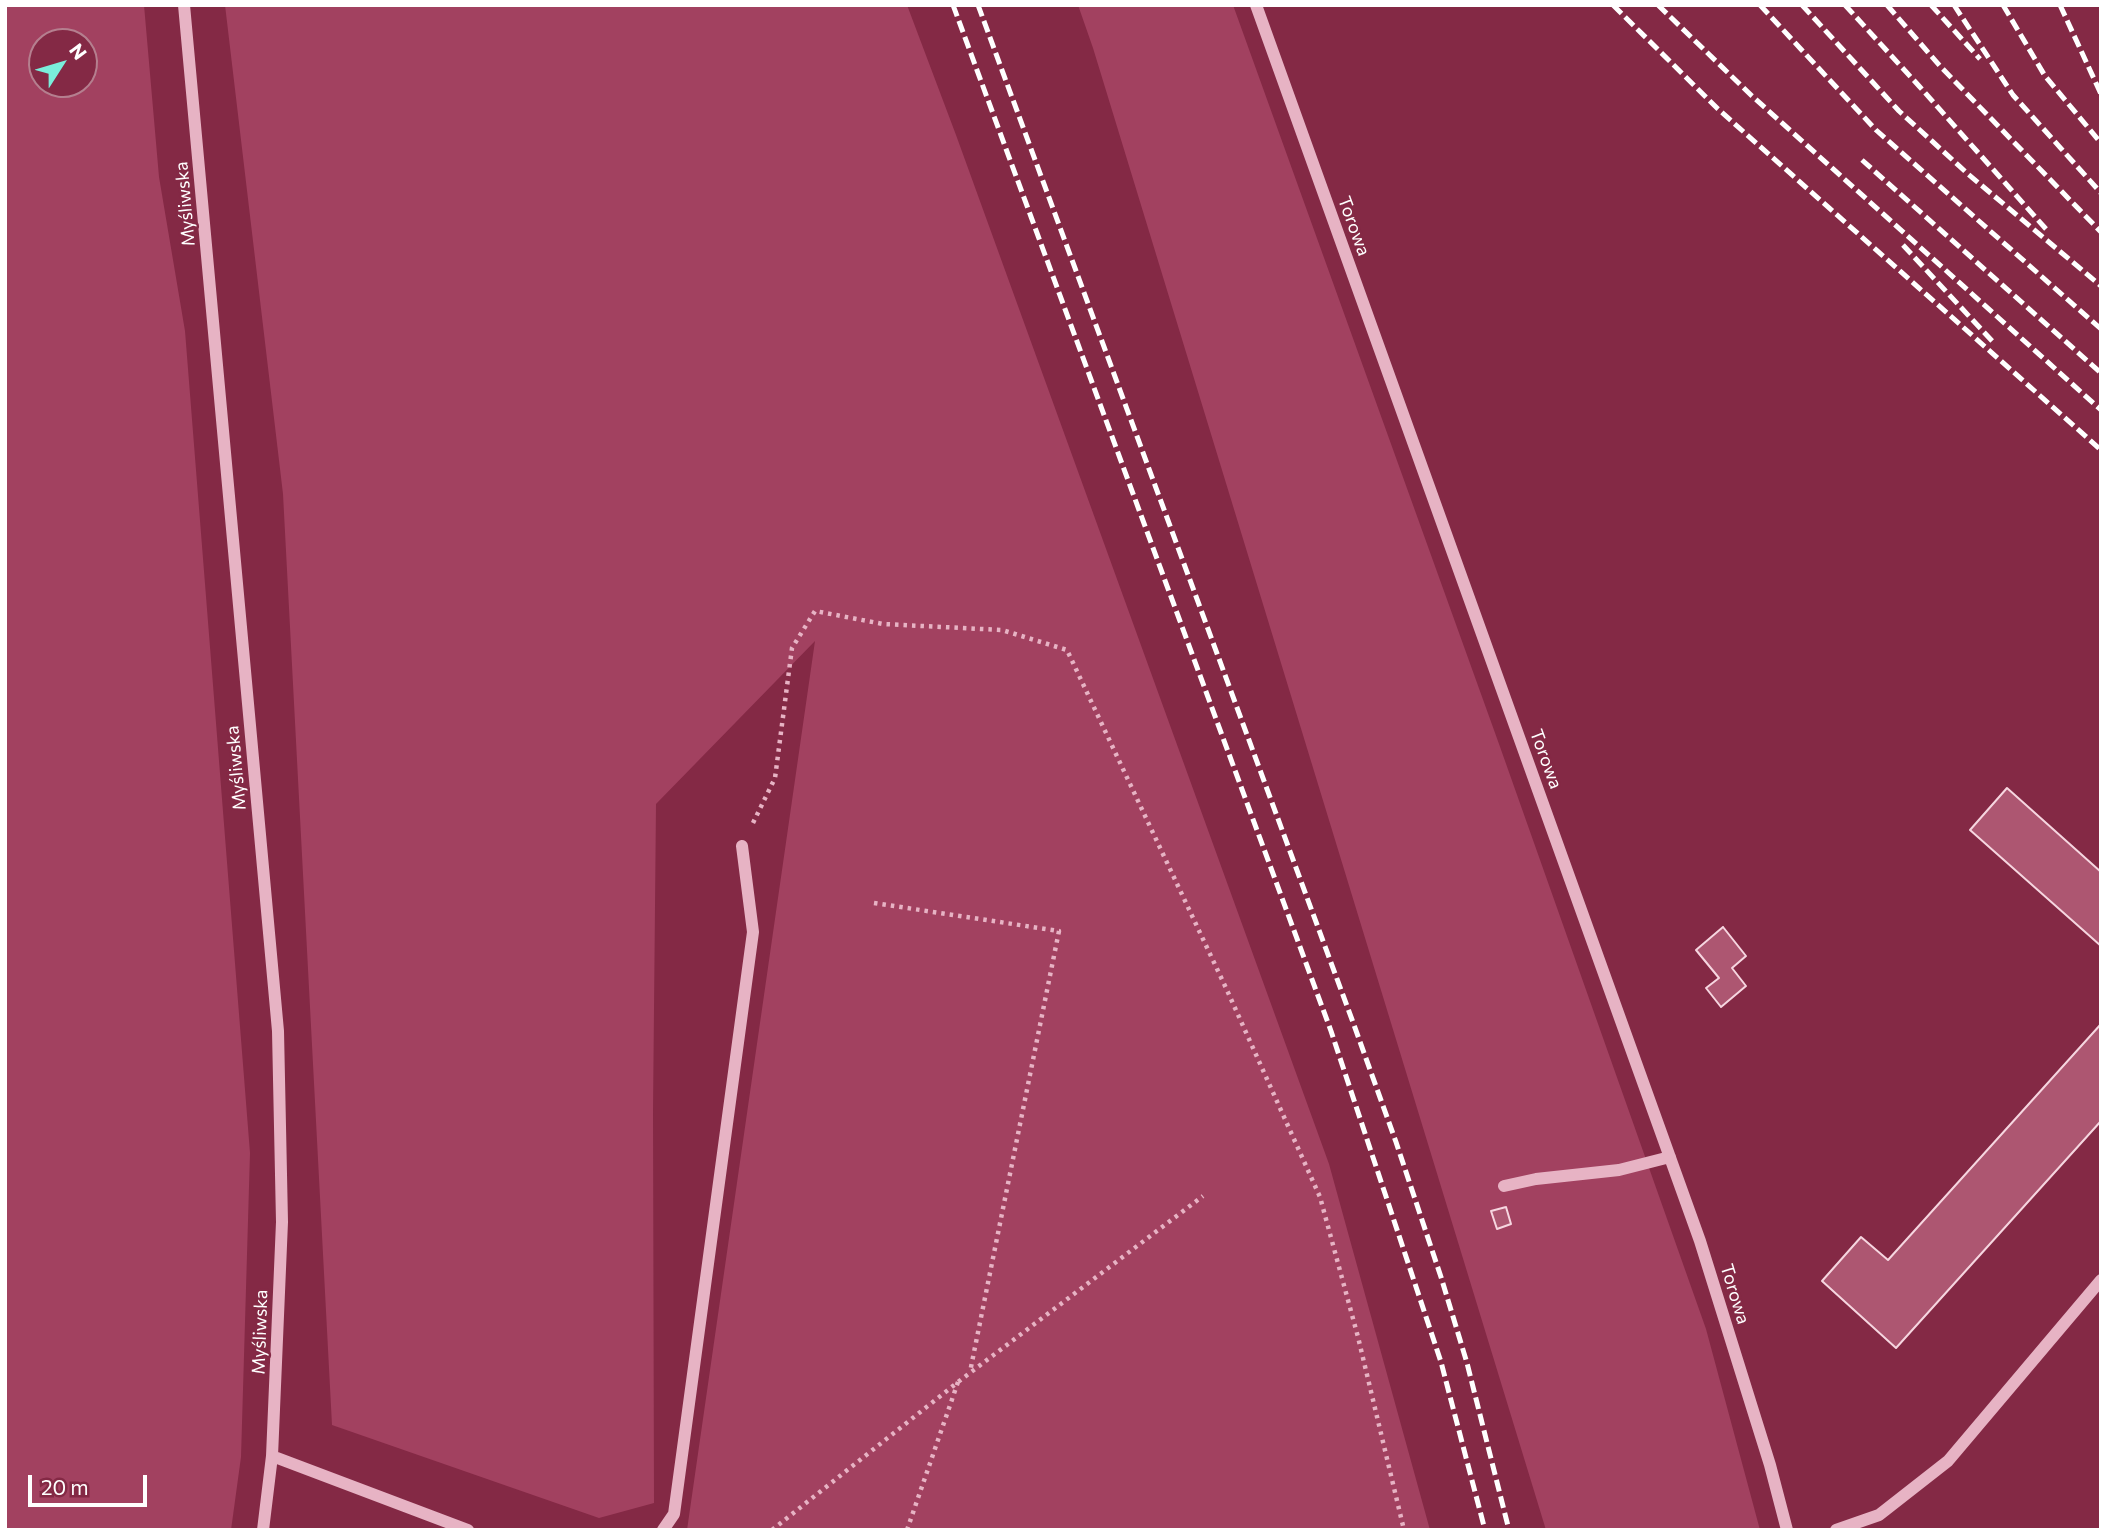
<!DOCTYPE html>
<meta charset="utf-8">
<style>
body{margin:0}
#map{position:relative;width:2106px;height:1535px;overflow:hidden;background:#842945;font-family:Commissioner,sans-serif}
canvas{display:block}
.frame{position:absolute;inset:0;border:7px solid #fff;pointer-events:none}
.north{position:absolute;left:28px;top:28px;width:70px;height:70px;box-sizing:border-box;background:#842945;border:2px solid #b57f8f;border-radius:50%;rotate:53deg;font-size:19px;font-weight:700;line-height:28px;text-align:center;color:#fff}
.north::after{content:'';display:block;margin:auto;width:24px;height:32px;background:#7aeedb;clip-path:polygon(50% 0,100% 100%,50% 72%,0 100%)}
.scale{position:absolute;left:28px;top:1475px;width:119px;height:32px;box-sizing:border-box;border:4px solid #fff;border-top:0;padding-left:9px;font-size:21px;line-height:24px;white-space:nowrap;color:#fff;-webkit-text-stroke:5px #842945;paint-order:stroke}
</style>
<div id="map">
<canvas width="2106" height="1535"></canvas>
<div class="frame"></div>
<div class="north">N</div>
<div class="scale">20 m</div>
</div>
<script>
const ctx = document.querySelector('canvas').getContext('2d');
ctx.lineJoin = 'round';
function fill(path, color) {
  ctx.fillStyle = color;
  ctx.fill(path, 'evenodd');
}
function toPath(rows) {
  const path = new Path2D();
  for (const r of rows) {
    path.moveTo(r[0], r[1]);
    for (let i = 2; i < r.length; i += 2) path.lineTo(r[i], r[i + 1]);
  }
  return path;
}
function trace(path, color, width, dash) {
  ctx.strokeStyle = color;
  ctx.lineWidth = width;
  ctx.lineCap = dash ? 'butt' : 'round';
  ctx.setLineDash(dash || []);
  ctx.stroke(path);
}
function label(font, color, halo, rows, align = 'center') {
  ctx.font = font + ' Commissioner,sans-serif';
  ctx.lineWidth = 5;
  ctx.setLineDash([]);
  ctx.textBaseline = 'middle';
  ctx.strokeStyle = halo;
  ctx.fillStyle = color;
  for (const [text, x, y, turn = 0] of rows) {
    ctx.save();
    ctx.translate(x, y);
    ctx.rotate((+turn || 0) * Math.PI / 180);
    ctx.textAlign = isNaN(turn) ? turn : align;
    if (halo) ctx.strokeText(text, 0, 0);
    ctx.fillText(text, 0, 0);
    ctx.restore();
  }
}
fill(toPath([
 [5,5,144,5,159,177,185,331,250,1153,241,1457,231,1530,5,1530],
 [42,42,84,42,84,84,42,84],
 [225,5,907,5,956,135,1329,1164,1430,1530,687,1530,815,641,656,804,653,1111,654,1503,599,1518,332,1425,283,494],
 [1078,5,1233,5,1499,744,1706,1329,1760,1530,1546,1530,1093,48]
]), '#a24160');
const building = toPath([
 [2007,788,2101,872,2101,946,1970,830,2007,788],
 [1723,927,1746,956,1732,968,1746,986,1721,1007,1706,988,1719,978,1696,950,1723,927],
 [2101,1024,2101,1121,1896,1348,1822,1281,1861,1237,1888,1260,2101,1024],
 [1506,1207,1511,1224,1497,1229,1491,1211,1506,1207]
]);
fill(building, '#ad5671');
trace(building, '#f6d6e0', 2);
trace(toPath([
 [753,823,775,778,792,648,815,611,883,624,1002,630,1067,650,1226,988,1320,1197,1358,1337,1404,1530],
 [874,903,1059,931,970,1372],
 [772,1530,958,1382,1203,1196],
 [907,1530,958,1382]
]), '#e7b3c4', 4.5, [3.5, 5]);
trace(toPath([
 [184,5,278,1031,282,1222,272,1456,263,1530],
 [1256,5,1700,1241,1770,1465,1787,1530],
 [1504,1186,1536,1179,1619,1170,1670,1157],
 [272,1456,468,1530],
 [663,1530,674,1514,753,932,742,846],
 [1836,1530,1879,1515,1948,1461,2101,1280]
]), '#e7b3c4', 12);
trace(toPath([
 [953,5,1331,1031,1441,1362,1485,1530],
 [978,5,1354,1025,1396,1142,1441,1277,1467,1363,1509,1530],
 [1613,5,1718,109,2101,450],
 [1658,5,1752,96,2101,410],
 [1760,5,1876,130,2101,329],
 [1802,5,1899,111,1968,174,2101,286],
 [1845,5,1919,86,2046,229],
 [1887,5,1940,66,2101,232],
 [1931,5,1980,59],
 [1954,5,2013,95,2101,193],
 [2003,5,2045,76,2101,143],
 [2060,5,2101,94],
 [1862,160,2101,373],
 [1903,245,1994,343]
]), '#fff', 5, [12, 5]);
label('18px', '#fff', '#842945', [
 ["Myśliwska",185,204,-95],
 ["Torowa",1354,226,70],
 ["Torowa",1546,759,70],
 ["Myśliwska",236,768,-95],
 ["Torowa",1735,1294,73],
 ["Myśliwska",260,1332,-88]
]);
</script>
